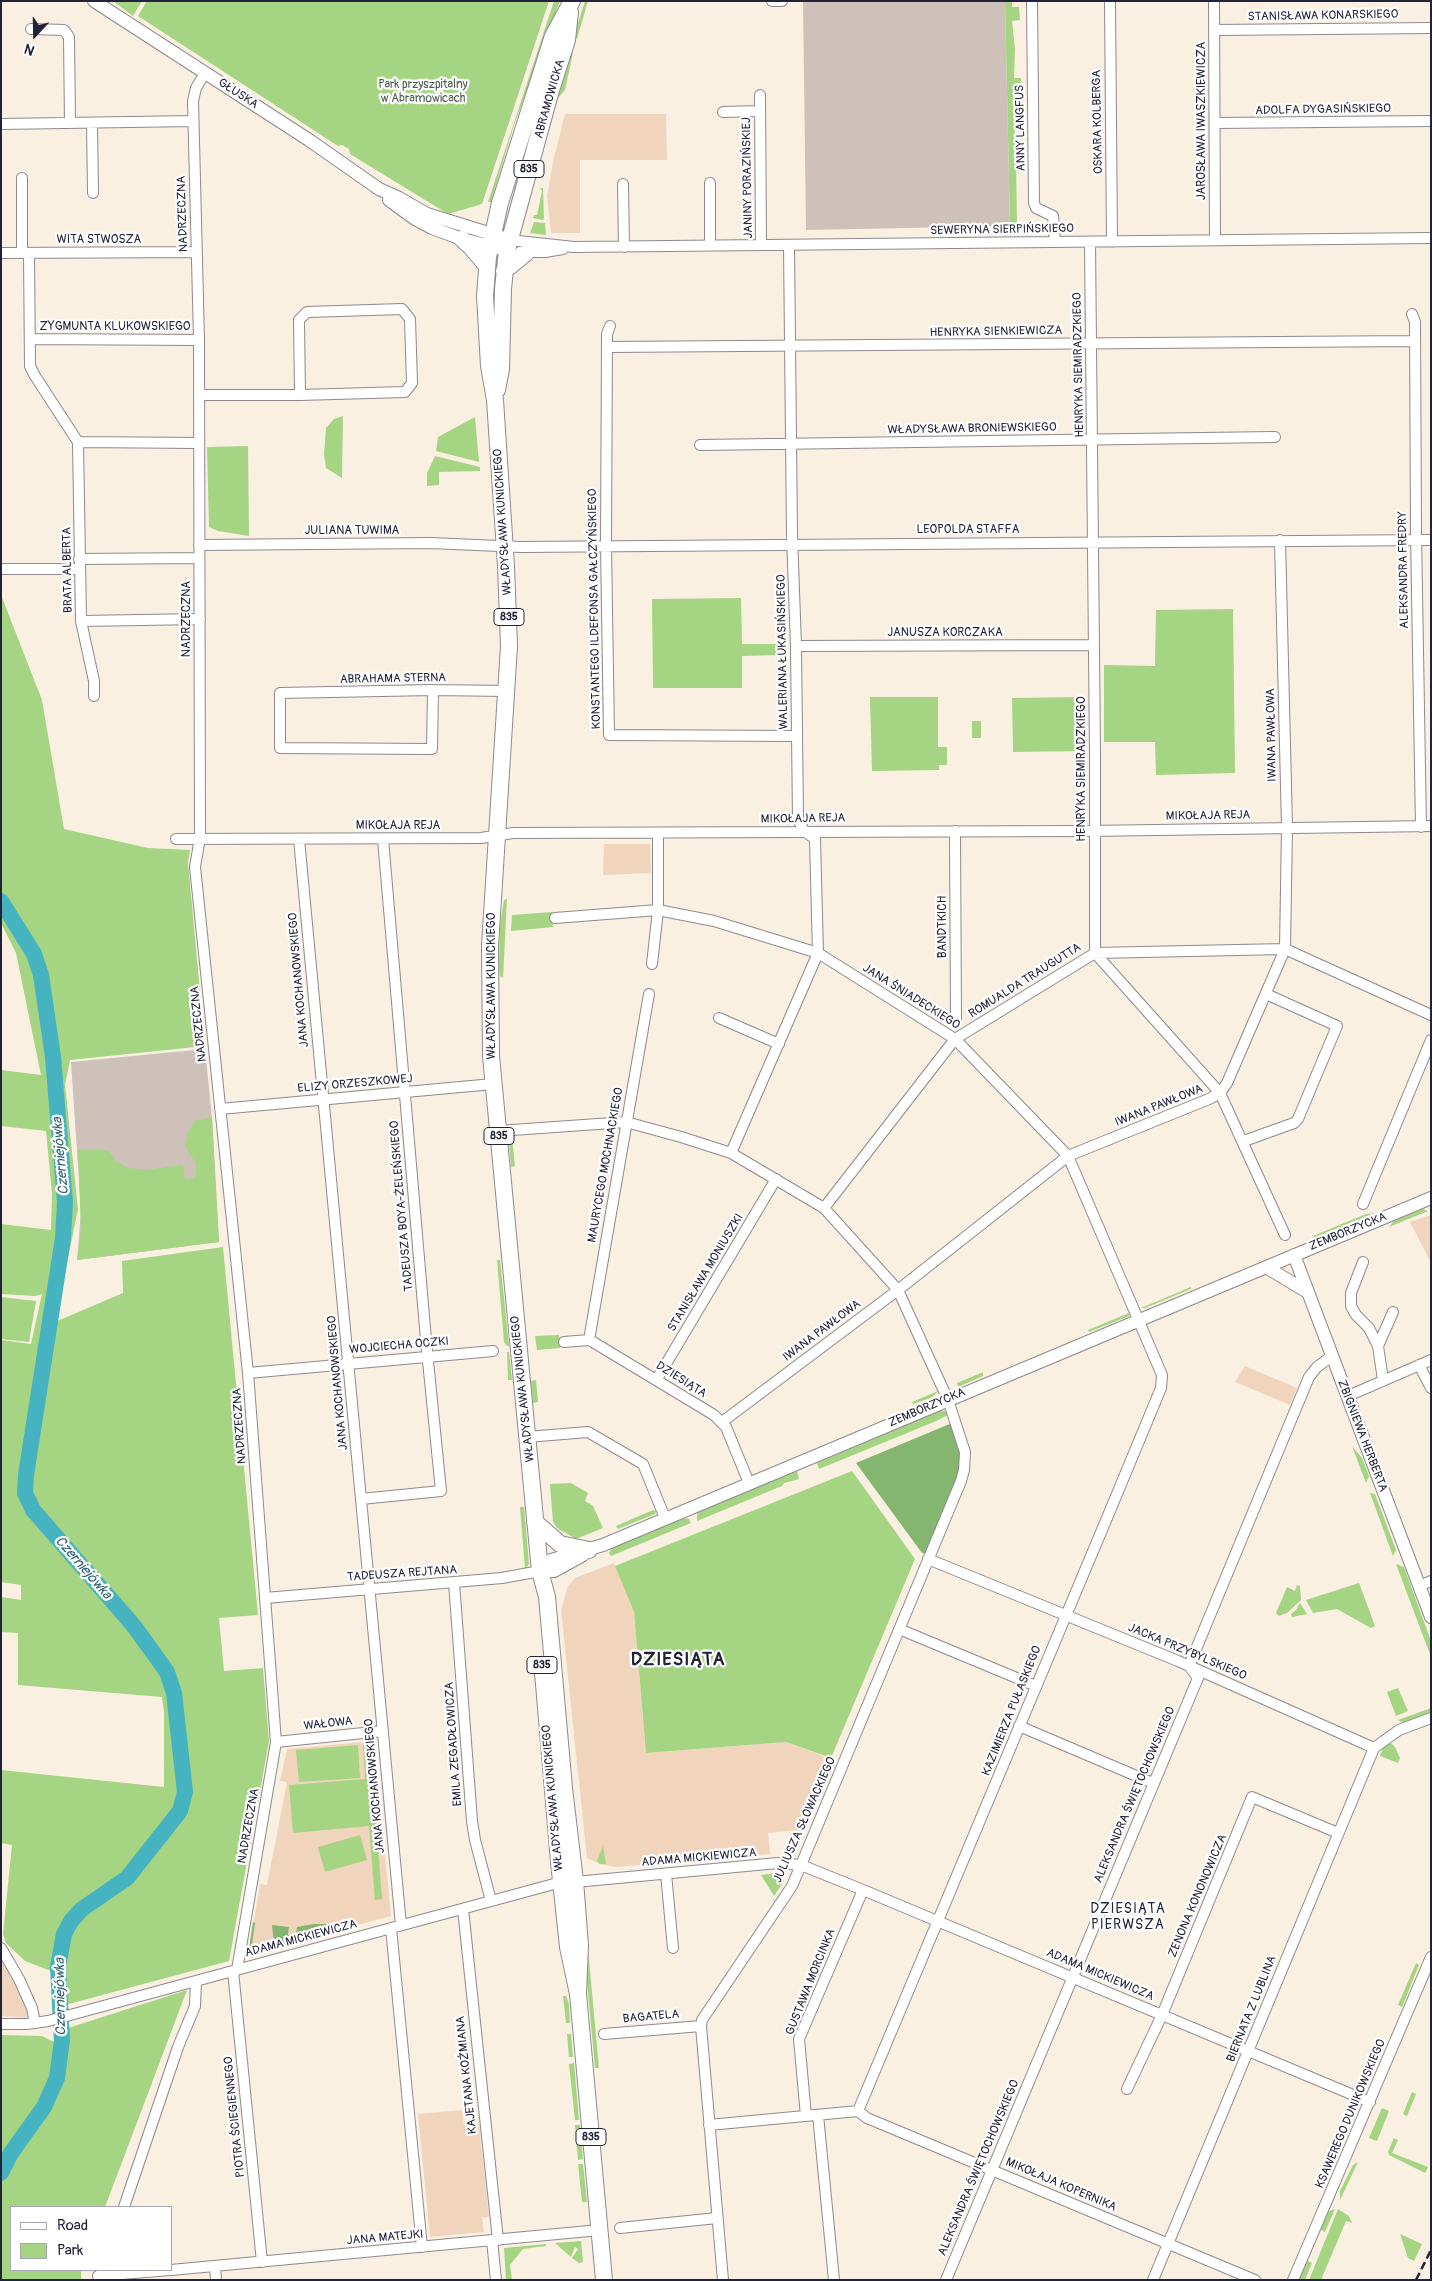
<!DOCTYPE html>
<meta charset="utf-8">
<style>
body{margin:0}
#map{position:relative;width:1432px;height:2281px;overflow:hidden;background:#f9f0e2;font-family:Pangolin,sans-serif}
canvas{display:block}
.frame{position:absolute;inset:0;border:2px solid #22223b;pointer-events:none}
.legend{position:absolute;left:10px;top:2206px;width:162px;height:65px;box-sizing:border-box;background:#fff;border:1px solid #a7a7b1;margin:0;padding:6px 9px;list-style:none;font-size:15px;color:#22223b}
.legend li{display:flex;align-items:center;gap:10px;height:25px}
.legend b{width:25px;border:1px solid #a7a7b1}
.north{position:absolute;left:10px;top:10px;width:50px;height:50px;-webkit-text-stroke:4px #fff;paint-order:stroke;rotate:201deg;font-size:14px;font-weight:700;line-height:20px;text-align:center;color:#22223b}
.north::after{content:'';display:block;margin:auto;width:18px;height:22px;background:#22223b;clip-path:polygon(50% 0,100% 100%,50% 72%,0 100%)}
</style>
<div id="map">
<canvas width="1432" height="2281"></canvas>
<div class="frame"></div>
<ul class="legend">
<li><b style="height:6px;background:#fff"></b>Road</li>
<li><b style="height:14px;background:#a5d482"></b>Park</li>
</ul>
<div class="north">N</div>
</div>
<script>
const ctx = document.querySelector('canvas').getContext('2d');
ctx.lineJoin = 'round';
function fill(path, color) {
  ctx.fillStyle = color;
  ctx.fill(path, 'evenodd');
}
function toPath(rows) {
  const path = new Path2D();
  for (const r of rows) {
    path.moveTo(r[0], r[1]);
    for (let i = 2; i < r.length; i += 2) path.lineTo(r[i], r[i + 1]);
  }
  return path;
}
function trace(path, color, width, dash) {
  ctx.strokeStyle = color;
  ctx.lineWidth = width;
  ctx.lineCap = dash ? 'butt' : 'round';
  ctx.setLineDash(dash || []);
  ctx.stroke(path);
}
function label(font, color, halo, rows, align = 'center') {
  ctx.font = font + ' Pangolin,sans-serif';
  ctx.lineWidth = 4.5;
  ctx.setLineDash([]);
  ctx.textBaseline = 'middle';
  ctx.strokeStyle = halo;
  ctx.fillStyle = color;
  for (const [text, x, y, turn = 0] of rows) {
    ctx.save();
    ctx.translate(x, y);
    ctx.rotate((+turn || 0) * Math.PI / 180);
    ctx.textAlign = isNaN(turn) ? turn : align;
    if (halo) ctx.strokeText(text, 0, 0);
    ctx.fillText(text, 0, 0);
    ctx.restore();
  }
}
fill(toPath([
 [565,114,666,114,667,160,580,160,580,233,551,233,547,196,553,162],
 [604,844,650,844,651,873,603,875],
 [1431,1215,1431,1263,1410,1222],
 [1245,1366,1297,1388,1290,1405,1235,1382],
 [614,1563,634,1612,646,1753,786,1742,834,1760,803,1832,797,1830,768,1833,770,1854,615,1867,600,1864,587,1858,561,1610,568,1586,575,1578],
 [374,1741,391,1916,248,1955,260,1884,267,1885,287,1782,280,1781,287,1749],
 [1,1957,20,1990,30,2018,1,2016],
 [462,2110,464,2125,479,2124,489,2217,482,2217,484,2232,430,2237,418,2114]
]), '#f0d5bc');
fill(toPath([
 [803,1,1005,1,1010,226,806,230],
 [205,1049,212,1117,219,1242,77,1260,81,1211,71,1062]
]), '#cec1b9');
fill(toPath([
 [113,1,142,1,133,16],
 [147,1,549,1,482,204,448,214,350,154,349,149,342,145,338,146,138,16],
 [554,1,560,1,514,125,491,202,488,202],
 [585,1,588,1,577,39,574,36],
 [1005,1,1012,1,1012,7,1019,7,1020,20,1012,21,1015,49,1014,78,1021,78,1022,92,1014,93,1015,151,1023,151,1023,164,1016,164,1017,223,1010,223],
 [573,53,565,90,558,98,554,98,569,55],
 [540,188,543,188,544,218,543,220,533,218,534,215,537,215,542,191],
 [534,222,545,223,546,235,530,233],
 [343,416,342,478,326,468,324,454,326,428,334,419],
 [475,417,479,462,436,451,438,437],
 [248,446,249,536,218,531,209,527,207,447],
 [435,456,480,467,480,471,439,472,439,485,427,486,427,473],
 [1,595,42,700,64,829,148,848,190,850,188,862,205,1046,70,1060,65,1085,78,1209,55,1322,123,1293,122,1261,223,1247,258,1615,219,1618,224,1671,263,1668,269,1741,229,1961,65,2005,68,2028,187,1990,105,2207,11,2207,11,2270,81,2270,81,2280,1,2280,1,2035,42,2036,54,2042,51,1971,25,1961,6,1943,3,1934,12,1845,1,1843,1,1770,164,1787,164,1712,162,1697,18,1685,18,1633,1,1632,1,1597,21,1600,21,1585,1,1582,1,1340,31,1344,42,1294,35,1296,1,1294,1,1224,51,1230,52,1193,46,1131,1,1126,1,1070,41,1075,16,953,1,923],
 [741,598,742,644,781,644,782,655,742,656,742,688,653,688,652,599],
 [1233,609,1235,773,1156,775,1155,742,1104,742,1104,665,1155,666,1156,610],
 [870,697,938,697,938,747,947,747,947,765,939,765,939,770,872,771],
 [1083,697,1084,751,1013,752,1012,698],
 [972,721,981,721,981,738,972,738],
 [507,899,503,978,500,976,499,965,500,926,504,900],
 [552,912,553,927,511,931,512,915],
 [212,1117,219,1242,77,1260,81,1230,78,1150,108,1150,116,1161,128,1168,145,1170,183,1165,185,1179,195,1178,196,1163,185,1147,188,1132,195,1121],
 [512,1138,515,1166,511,1167,509,1143],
 [1423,1209,1428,1211,1389,1227,1394,1221],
 [1375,1213,1314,1238,1313,1236,1366,1214],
 [497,1260,500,1260,509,1346,507,1346,504,1342],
 [1191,1287,1191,1289,1145,1308,1141,1308],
 [1,1297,36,1301,29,1342,1,1339],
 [1129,1313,1129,1316,1089,1332,1088,1330],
 [559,1335,560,1348,537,1350,535,1336],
 [507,1352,509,1352,512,1380,508,1380],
 [983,1372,983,1376,958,1387,957,1383],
 [536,1380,538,1402,533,1403,531,1381],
 [938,1391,933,1397,913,1404,912,1402],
 [939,1411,945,1411,948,1415,934,1422,819,1469,817,1463],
 [1352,1446,1362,1458,1369,1476,1366,1483],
 [797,1471,799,1479,784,1483,782,1486,697,1521,697,1515,699,1511],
 [852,1471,915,1559,831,1758,786,1742,646,1753,634,1612,615,1566],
 [571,1483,588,1493,585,1501,593,1506,603,1528,576,1539,557,1528,553,1522,550,1484],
 [1370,1493,1375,1494,1396,1550,1393,1556],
 [520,1507,524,1507,529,1564,525,1569],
 [653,1510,656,1511,655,1514,618,1529,616,1526],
 [683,1518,689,1519,691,1523,611,1556,609,1553,612,1548],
 [1396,1564,1404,1567,1431,1641,1431,1657],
 [1359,1583,1375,1626,1371,1628,1337,1609,1313,1613,1306,1600],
 [1297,1585,1300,1586,1301,1600,1287,1613,1279,1616,1276,1613,1287,1587,1295,1591],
 [1300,1603,1307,1614,1292,1617,1291,1614,1298,1608,1297,1607],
 [1398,1688,1408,1711,1396,1716,1387,1692],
 [1431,1708,1431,1713,1403,1723,1398,1720],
 [1385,1743,1392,1744,1395,1747,1400,1758,1398,1763,1380,1756],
 [358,1745,360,1778,299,1782,296,1750],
 [363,1745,370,1745,382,1899,375,1900,369,1826,293,1833,289,1785,365,1779],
 [360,1835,367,1860,325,1872,318,1847],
 [603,1846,606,1864,600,1864,597,1861],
 [777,1873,784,1881,774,1896,761,1875],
 [585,1917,599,2068,595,2068,581,1918],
 [1416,1963,1419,1965,1402,2007,1398,2005],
 [563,1996,566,1996,569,2004,570,2023,566,2023],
 [567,2034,571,2034,573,2057,569,2057],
 [574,2063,579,2120,575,2120,569,2064],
 [1412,2092,1416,2094,1407,2116,1403,2114],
 [1382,2108,1389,2111,1377,2141,1369,2138],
 [575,2125,580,2125,583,2159,578,2160],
 [1394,2138,1398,2140,1392,2153,1428,2167,1425,2173,1389,2155,1388,2152],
 [1358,2162,1340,2200,1340,2191,1353,2165],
 [578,2164,583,2164,587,2202,582,2202],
 [1335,2209,1325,2232,1320,2229,1329,2211],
 [1338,2209,1349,2216,1352,2223,1346,2221,1321,2280,1309,2280],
 [1400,2234,1422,2244,1414,2261,1408,2258],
 [581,2241,583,2262,579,2263,572,2258,578,2249,575,2247,571,2257,555,2243],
 [546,2244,546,2246,523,2249,510,2265,512,2280,506,2280,504,2248],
 [1306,2260,1312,2263,1305,2280,1302,2280,1298,2278]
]), '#a5d482');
fill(toPath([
 [952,1423,960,1455,960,1471,927,1554,922,1553,856,1463],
 [253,1922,255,1923,251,1950,274,1946,272,1925,289,1927,288,1935,296,1936,297,1927,314,1924,350,1924,351,1927,248,1955]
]), '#84b670');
trace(toPath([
 [1,901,34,954,41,975,53,1057,65,1202,63,1238,26,1475,25,1493,33,1510,134,1626,167,1672,174,1693,185,1792,180,1811,127,1878,82,1909,71,1921,64,1934,58,1967,62,2040,57,2078,44,2107,11,2153,1,2173]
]), '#46b4c0', 16);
const minor = toPath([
 [772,1,782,1],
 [1032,1,1034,203,1036,208,1053,216,1055,242],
 [1110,1,1112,242],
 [1214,1,1215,240],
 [31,29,64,30,69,37,70,123],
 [1215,30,1431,28],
 [205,73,196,88,193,101,199,340,200,838,195,867,248,1373,276,1742,237,1970],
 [760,95,761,245],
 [723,112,760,111],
 [92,123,93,193],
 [1215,123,1431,121],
 [1,124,193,121],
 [22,178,22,253],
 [710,183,710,245],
 [623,184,624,247],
 [509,240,574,247,1431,238],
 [1090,242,1095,754,1095,953,1220,1093,1285,1235],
 [520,252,545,252,563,249],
 [1,253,197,252],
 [29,253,30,366,35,376,78,442,198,443],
 [1412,314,1415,322,1416,532,1421,827],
 [610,326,607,334,606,545,609,735,797,736],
 [31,339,199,340],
 [607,347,1415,341],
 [199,395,300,395,405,392,412,383,410,319,402,309,307,312,299,320,300,395],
 [78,442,81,621,94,681,94,696],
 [700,445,1275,437],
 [199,545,431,543,521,547,1431,540],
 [79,559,199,558],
 [1,569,79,569],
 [81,621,200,619],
 [796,646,1094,645],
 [433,690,432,749,280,748,280,693,433,690,507,691],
 [955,831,956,1022],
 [176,839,481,838,513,833,1088,831,1431,826],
 [299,839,401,1925],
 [555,918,658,910,714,921,818,953,955,1039,1068,1156,1162,1375,1161,1388,1112,1506,858,2111],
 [652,964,658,910,658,834],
 [719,1018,779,1044],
 [220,1109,493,1084],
 [498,1131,626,1122,681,1137,731,1153,824,1208,898,1290,948,1400,965,1452,964,1470,961,1481,801,1865,792,1886,702,2020,701,2026,723,2280],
 [1244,1141,1294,1123,1298,1119,1337,1026,1266,994],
 [731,1153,818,953,815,839,804,831,798,819,796,646,792,535,789,245],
 [1363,1204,1431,1040],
 [824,1208,955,1039,1095,953,1285,949,1431,1015],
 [1363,1262,1351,1293,1351,1306,1356,1315,1369,1328,1378,1346,1383,1380],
 [589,1340,649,994],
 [564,1342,589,1340,593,1342,714,1415,726,1427,749,1483],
 [1378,1346,1393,1312],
 [1419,1365,1431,1388],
 [248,1373,493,1351],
 [657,1379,776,1179],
 [1348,1396,1431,1360],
 [722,1422,898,1290,1068,1156,1209,1099,1220,1093,1227,1083,1285,949,1287,827,1280,540],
 [527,1437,588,1432,643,1464,665,1518],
 [361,1499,441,1491,427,1351,383,839],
 [928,1559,1178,1661,1374,1748],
 [454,1583,472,1821,475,1840,491,1901],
 [1419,1586,1431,1581],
 [265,1598,502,1578,540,1571],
 [899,1629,1036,1686],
 [1019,1726,1153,1783],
 [276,1742,383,1731],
 [666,1874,673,1948],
 [463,1909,498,2240],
 [391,1928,422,2247],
 [1,1948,19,1979,32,2008,35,2023],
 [233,1971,262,2262],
 [1,2024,27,2024,48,2021,554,1884,778,1863,801,1865,863,1890,1370,2102],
 [604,2034,701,2026],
 [1127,2089,1162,2015,1252,1797,1338,1833],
 [818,2115,834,2280],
 [806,2116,799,2039,863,1890],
 [709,2125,858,2111,867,2118,1255,2280],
 [124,2207,178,2047,195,2006,196,1981],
 [620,2228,717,2218],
 [492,2240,496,2280],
 [215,2266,216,2280],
 [171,2270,600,2230],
 [98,2276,170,2270],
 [946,2280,1198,1678,1189,1666,1309,1377,1317,1367,1332,1356],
 [1153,2280,1374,1748,1399,1730,1431,1718],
 [1293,2280,1431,1957]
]);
const tertiary = toPath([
 [94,1,309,140,379,189,399,198,427,214,501,237],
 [389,200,415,219,432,228,462,239,498,248],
 [1294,1255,1431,1617],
 [1266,1267,1306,1291],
 [540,1571,551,1560,603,1545,1431,1198],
 [540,1571,554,1571,583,1555]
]);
const primary = toPath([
 [572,1,553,36,500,203,488,257,485,296,489,366,495,400,506,566,509,646,490,946,491,1056,540,1571,547,1597,564,1788,575,1881,580,1945,578,1994],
 [462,239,471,247,487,266],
 [504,271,526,253],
 [497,390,501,369,503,289,507,250,551,90,567,40,570,12],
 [535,1522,560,1544,589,1550],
 [543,1672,559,1862,568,1947,578,1994,604,2280]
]);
trace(minor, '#8e898e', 12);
trace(tertiary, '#8e898e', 14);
trace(primary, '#8e898e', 18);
trace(minor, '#fff', 10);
trace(tertiary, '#fff', 12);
trace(primary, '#fff', 16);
trace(toPath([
 [1416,2280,1431,2250]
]), '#22223b', 2.5, [8, 4]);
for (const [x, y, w] of [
 [529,169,30],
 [509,617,30],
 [499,1136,30],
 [542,1665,30],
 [591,2137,30]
]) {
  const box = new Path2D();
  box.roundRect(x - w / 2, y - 8.5, w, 17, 4);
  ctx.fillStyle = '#fff';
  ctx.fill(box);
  trace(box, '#22223b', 1);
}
label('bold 11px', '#22223b', null, [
 ["835",529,169],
 ["835",509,617],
 ["835",499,1136],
 ["835",542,1665],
 ["835",591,2137]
]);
label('12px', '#22223b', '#fff', [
 ["STANISŁAWA KONARSKIEGO",1323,16,-1],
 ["GŁUSKA",238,94,33],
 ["ABRAMOWICKA",550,99,-74],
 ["ADOLFA DYGASIŃSKIEGO",1323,110,-1],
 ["JAROSŁAWA IWASZKIEWICZA",1202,121,-90],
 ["OSKARA KOLBERGA",1098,122,-91],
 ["ANNY LANGFUS",1021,128,-91],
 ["JANINY PORAZIŃSKIEJ",748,178,-91],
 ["NADRZECZNA",183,214,-92],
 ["SEWERYNA SIERPIŃSKIEGO",1002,230,-1],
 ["WITA STWOSZA",99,240],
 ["ZYGMUNTA KLUKOWSKIEGO",115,327],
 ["HENRYKA SIENKIEWICZA",996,332,-1],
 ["HENRYKA SIEMIRADZKIEGO",1079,365,-91],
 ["WŁADYSŁAWA BRONIEWSKIEGO",972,429,-1],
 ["WŁADYSŁAWA KUNICKIEGO",503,522,-94],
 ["LEOPOLDA STAFFA",968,530],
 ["JULIANA TUWIMA",352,531],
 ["BRATA ALBERTA",68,570,-91],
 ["ALEKSANDRA FREDRY",1404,570,-91],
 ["KONSTANTEGO ILDEFONSA GAŁCZYŃSKIEGO",595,609,-91],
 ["NADRZECZNA",187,619,-90],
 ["JANUSZA KORCZAKA",945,633],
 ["WALERIANA ŁUKASIŃSKIEGO",783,652,-91],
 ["ABRAHAMA STERNA",393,679,-1],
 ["IWANA PAWŁOWA",1272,735,-91],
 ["HENRYKA SIEMIRADZKIEGO",1082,769,-90],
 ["MIKOŁAJA REJA",1208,816,-1],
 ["MIKOŁAJA REJA",803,819,-1],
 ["MIKOŁAJA REJA",398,826],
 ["BANDTKICH",943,927,-90],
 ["JANA KOCHANOWSKIEGO",299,980,-95],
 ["ROMUALDA TRAUGUTTA",1025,981,-32],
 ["WŁADYSŁAWA KUNICKIEGO",492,986,-90],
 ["JANA ŚNIADECKIEGO",911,997,32],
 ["NADRZECZNA",199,1024,-96],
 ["ELIZY ORZESZKOWEJ",355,1084,-5],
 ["IWANA PAWŁOWA",1159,1106,-22],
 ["MAURYCEGO MOCHNACKIEGO",606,1165,-80],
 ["TADEUSZA BOYA-ŻELEŃSKIEGO",402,1206,-95],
 ["ZEMBORZYCKA",1348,1232,-22],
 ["STANISŁAWA MONIUSZKI",706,1273,-59],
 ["IWANA PAWŁOWA",822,1331,-37],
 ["WOJCIECHA OCZKI",399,1346,-5],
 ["DZIESIĄTA",681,1380,32],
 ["JANA KOCHANOWSKIEGO",338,1383,-95],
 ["WŁADYSŁAWA KUNICKIEGO",523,1389,-96],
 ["ZEMBORZYCKA",927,1408,-23],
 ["NADRZECZNA",240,1426,-94],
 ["ZBIGNIEWA HERBERTA",1362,1436,69],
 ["TADEUSZA REJTANA",402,1574,-4],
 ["JACKA PRZYBYLSKIEGO",1187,1652,23],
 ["KAZIMIERZA PUŁASKIEGO",1012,1711,-68],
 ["WAŁOWA",328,1724,-6],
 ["EMILA ZEGADŁOWICZA",454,1744,-94],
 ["JANA KOCHANOWSKIEGO",375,1786,-95],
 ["ALEKSANDRA ŚWIĘTOCHOWSKIEGO",1135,1795,-67],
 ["WŁADYSŁAWA KUNICKIEGO",553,1798,-95],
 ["JULIUSZA SŁOWACKIEGO",805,1820,-66],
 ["NADRZECZNA",249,1826,-80],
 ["ADAMA MICKIEWICZA",699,1858,-5],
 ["ZENONA KONONOWICZA",1198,1896,-67],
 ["ADAMA MICKIEWICZA",301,1939,-15],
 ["ADAMA MICKIEWICZA",1100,1975,23],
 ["GUSTAWA MORCINKA",811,1982,-68],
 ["BIERNATA Z LUBLINA",1252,2009,-68],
 ["BAGATELA",651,2017,-5],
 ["KAJETANA KOŹMIANA",467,2075,-96],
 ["KSAWEREGO DUNIKOWSKIEGO",1351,2114,-67],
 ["PIOTRA ŚCIEGIENNEGO",235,2117,-96],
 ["ALEKSANDRA ŚWIĘTOCHOWSKIEGO",979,2168,-67],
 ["MIKOŁAJA KOPERNIKA",1061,2185,23],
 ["JANA MATEJKI",385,2238,-5]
]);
label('12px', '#506054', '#fff', [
 ["Park przyszpitalny",423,85],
 ["w Abramowicach",423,99]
]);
label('italic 14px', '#326477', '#fff', [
 ["Czerniejówka",61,1156,-95],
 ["Czerniejówka",83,1568,49],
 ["Czerniejówka",61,1997,-91]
]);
ctx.letterSpacing = '1px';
label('14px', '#22223b', '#fff', [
 ["DZIESIĄTA",1128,1909],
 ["PIERWSZA",1128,1925]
]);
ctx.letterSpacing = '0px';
ctx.letterSpacing = '1px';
label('bold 18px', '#22223b', '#fff', [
 ["DZIESIĄTA",678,1660]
]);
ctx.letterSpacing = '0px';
</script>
